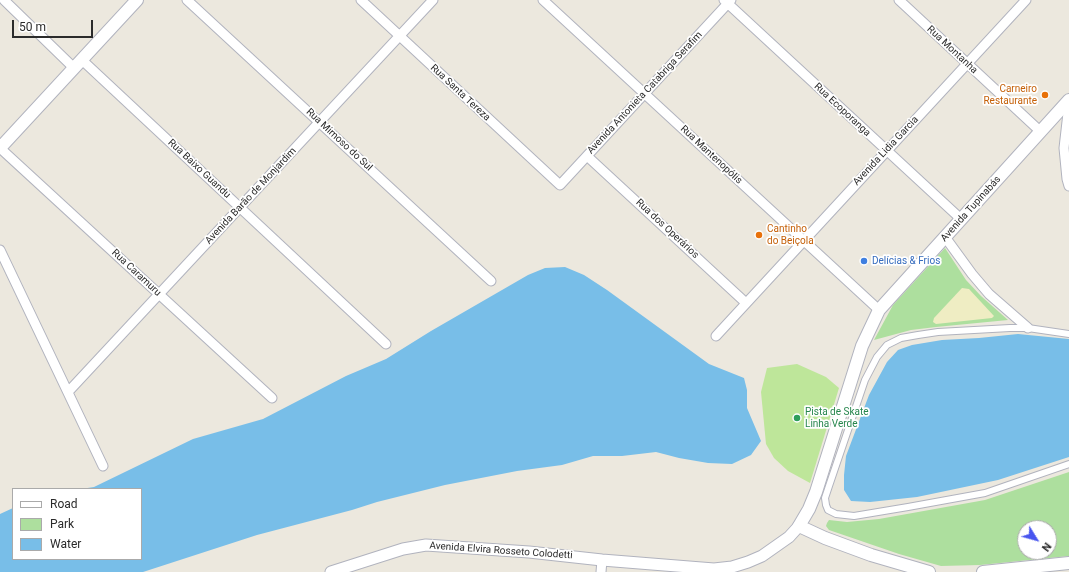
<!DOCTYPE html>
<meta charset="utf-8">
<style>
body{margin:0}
#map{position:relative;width:1069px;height:572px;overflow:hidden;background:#ece8de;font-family:Roboto,sans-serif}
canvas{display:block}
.legend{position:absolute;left:12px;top:488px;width:130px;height:72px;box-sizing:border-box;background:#fff;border:1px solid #aaa;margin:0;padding:5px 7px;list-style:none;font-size:12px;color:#2b2b2b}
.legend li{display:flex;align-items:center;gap:8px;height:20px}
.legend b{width:20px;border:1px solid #aaa}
.north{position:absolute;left:1017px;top:520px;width:40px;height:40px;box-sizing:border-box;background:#fff;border:1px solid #aaa;border-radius:50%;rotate:127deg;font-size:11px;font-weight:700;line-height:16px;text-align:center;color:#2b2b2b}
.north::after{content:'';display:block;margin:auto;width:14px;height:18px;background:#4855ef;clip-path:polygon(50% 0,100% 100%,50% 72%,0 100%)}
.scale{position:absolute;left:12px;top:20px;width:81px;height:18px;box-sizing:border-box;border:2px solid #2b2b2b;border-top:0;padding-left:5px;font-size:12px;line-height:14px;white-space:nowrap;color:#2b2b2b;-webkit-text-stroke:3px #fff;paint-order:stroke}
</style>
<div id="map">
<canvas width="1069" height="572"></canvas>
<ul class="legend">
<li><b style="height:5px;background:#fff"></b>Road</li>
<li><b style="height:11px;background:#addf9e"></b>Park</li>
<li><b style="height:11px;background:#78bee8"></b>Water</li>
</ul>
<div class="north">N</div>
<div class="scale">50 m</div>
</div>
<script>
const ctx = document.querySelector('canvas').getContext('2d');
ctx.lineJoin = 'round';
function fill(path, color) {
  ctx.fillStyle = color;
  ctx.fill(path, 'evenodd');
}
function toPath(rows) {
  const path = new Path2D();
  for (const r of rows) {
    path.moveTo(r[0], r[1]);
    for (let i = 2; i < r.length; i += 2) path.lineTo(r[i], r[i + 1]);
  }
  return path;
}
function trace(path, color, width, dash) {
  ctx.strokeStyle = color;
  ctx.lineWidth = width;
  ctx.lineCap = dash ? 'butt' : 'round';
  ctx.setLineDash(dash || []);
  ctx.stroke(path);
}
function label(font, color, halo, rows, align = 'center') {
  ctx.font = font + ' Roboto,sans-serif';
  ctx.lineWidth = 3.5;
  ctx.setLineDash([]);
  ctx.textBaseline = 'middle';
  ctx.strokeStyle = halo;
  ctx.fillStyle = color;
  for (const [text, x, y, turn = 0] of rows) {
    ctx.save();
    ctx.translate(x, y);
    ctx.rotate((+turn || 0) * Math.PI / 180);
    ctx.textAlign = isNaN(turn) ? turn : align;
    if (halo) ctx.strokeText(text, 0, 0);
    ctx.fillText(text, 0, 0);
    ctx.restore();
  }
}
fill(toPath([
 [945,248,966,280,981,296,1008,320,936,327,911,330,874,340,893,305],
 [1069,472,1069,556,980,565,941,566,899,554,829,530,826,526,827,523,829,520,847,522,879,519,985,500],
 [1025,528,1049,528,1049,552,1025,552]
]), '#addf9e');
fill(toPath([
 [962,288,969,289,994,316,992,318,936,324,933,322,934,318]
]), '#efedc3');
fill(toPath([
 [797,364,826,377,839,388,810,483,788,471,774,458,766,444,761,392,767,368]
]), '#bee69a');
fill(toPath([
 [565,267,584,275,607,290,709,364,744,378,747,390,747,408,761,441,751,455,732,464,708,463,679,458,656,452,622,456,593,456,562,465,517,471,445,485,377,502,352,510,257,535,143,572,0,572,0,514,13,508,13,559,141,559,141,489,81,489,94,487,193,439,263,419,346,376,386,359,431,331,528,275,545,268],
 [1018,334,1069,339,1069,457,998,480,917,497,870,502,851,501,844,490,844,475,846,456,869,395,887,362,898,350,912,345,942,340,979,338]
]), '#78bee8');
const pedestrian = toPath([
 [1069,334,1028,328,1010,328,938,332,918,335,901,338,887,345,877,357,865,380,829,486,825,498,826,505,828,510,836,514,854,516,908,507,985,493,1069,464]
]);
const minor = toPath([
 [4,0,74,68],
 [187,0,491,281],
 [361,0,560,185,731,0],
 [543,0,879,310],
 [724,0,961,219],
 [899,0,1041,132],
 [82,60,386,344],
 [1069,104,1064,148,1067,179,1069,186],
 [0,148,272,398],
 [587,156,746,303],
 [945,237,972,274,989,294,1028,328],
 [0,250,103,466],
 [716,336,1026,0],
 [68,392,433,0],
 [601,572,602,560]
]);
const tertiary = toPath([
 [331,572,403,549,426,545,529,552,602,560,714,569,732,567,748,562,762,556,789,537,799,526]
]);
const secondary = toPath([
 [0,148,137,0],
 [929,572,871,555,825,538,799,526,809,509,816,492,862,346,879,310,1069,100],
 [983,572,1069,563]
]);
trace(pedestrian, '#b1b3be', 8);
trace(minor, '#b1b3be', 11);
trace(tertiary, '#b1b3be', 13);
trace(secondary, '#b1b3be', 14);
trace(pedestrian, '#fff', 6);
trace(minor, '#fff', 9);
trace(tertiary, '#fff', 11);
trace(secondary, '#fff', 12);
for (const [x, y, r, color] of [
 [1045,95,4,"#e8710a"],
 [759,235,4,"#e8710a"],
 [864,261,4,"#3f7fe0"],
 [797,418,4,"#2e9e5b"]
]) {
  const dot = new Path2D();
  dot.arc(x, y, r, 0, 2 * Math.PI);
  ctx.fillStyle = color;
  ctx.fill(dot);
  trace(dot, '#fff', 1.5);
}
label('10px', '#2b2b2b', '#fff', [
 ["Rua Montanha",952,50,43],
 ["Rua Santa Tereza",460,93,43],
 ["Avenida Antonieta Catabriga Serafim",645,93,-47],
 ["Rua Ecoporanga",842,110,43],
 ["Rua Mimoso do Sul",339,140,43],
 ["Avenida Lidia Garcia",886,151,-47],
 ["Rua Mantenopólis",711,155,43],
 ["Rua Baixo Guandu",199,169,43],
 ["Avenida Barão de Monjardim",251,196,-47],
 ["Avenida Tupinabás",971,209,-48],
 ["Rua dos Operários",667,229,43],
 ["Rua Caramuru",136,273,43],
 ["Avenida Elvira Rosseto Colodetti",501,551,4]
]);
label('10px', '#c56008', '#fff', [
 ["Carneiro",1037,89],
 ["Restaurante",1037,101],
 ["Cantinho",767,229,"left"],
 ["do Beiçola",767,241,"left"]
], 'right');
label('10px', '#366cbe', '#fff', [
 ["Delícias & Frios",872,261]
], 'left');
label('10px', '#27864d', '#fff', [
 ["Pista de Skate",805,412],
 ["Linha Verde",805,424]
], 'left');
</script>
